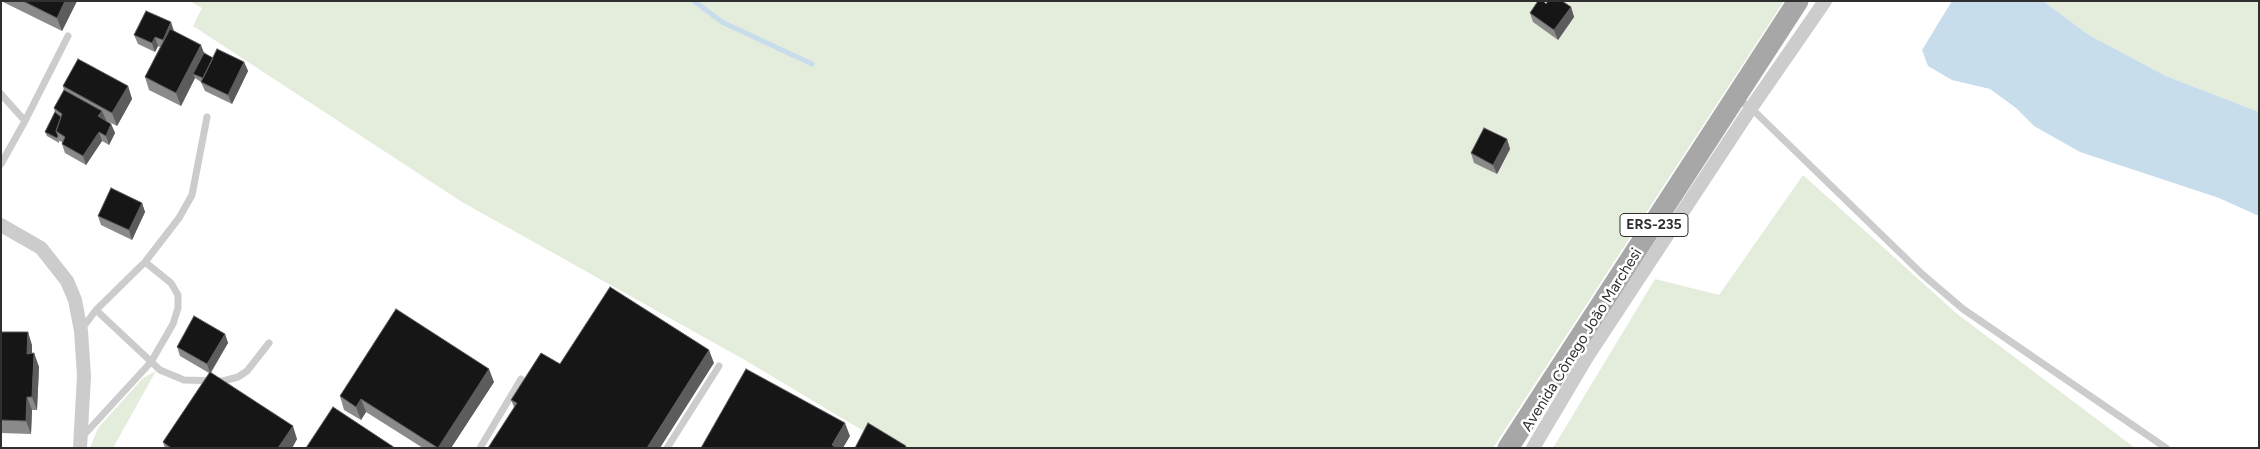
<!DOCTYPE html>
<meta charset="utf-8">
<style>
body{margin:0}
#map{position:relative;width:2260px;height:449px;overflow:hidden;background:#fff;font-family:Figtree,sans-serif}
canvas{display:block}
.frame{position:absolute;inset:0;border:2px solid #2f2f2f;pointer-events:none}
</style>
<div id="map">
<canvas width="2260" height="449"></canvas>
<div class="frame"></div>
</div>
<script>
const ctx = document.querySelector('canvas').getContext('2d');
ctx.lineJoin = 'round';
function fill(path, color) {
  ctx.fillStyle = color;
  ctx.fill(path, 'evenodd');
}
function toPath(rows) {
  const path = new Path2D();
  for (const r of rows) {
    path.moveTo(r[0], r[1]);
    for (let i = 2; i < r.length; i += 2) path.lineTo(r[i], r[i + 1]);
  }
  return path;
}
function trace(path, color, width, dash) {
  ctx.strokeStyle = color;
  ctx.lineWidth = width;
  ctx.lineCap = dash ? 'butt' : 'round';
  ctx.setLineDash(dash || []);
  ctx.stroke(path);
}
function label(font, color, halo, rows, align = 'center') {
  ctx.font = font + ' Figtree,sans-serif';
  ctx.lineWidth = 5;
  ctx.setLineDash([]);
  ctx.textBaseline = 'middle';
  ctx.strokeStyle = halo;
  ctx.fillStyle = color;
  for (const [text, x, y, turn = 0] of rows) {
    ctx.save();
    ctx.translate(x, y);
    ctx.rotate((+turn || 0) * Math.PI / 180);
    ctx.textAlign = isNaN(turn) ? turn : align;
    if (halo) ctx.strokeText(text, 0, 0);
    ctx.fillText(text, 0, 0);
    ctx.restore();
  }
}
fill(toPath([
 [190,1,1784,1,1493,448,892,448,743,359,462,202,193,26,202,8],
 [2043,1,2259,1,2259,112,2166,76,2089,35],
 [1803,175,1956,313,2135,448,1553,448,1655,279,1719,295],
 [156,371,113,448,90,448,98,428,143,378]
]), '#e4ecdc');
fill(toPath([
 [1952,1,2043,1,2089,35,2166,76,2259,112,2259,216,2219,198,2080,152,2034,126,2016,108,1990,89,1952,80,1928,66,1922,50]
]), '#c8ddec');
trace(toPath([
 [694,1,722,22,812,64]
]), '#c8ddec', 5);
trace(toPath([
 [1,94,25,121,1,164],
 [1736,98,1751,108,1922,274,1963,309,2166,448],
 [25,121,68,36],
 [96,310,160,370,184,380,223,381,238,377,247,371,269,343],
 [81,330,96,310,145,262,179,218,192,195,207,117],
 [83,436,151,362,173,324,178,308,178,295,171,283,145,262],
 [480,448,521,379],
 [667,448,719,366]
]), '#ccc', 7);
trace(toPath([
 [1,225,41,248,67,281,75,300,81,331,84,376,80,448],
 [1533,448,1587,357,1751,108,1825,1]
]), '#ccc', 14);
trace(toPath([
 [1508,448,1798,1]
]), '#a7a7a7', 21);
fill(toPath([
 [1,1,77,1,62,31],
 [1546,4,1571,7,1574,17,1558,40,1533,22,1530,13],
 [174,31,204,53,213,58,244,62,248,71,232,104,205,91,201,82,195,78,181,106,149,90,145,77,160,47,158,46,155,52,138,44,134,35],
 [63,86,128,86,132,99,117,126,105,120,111,124,115,133,109,145,102,141,86,165,65,153,62,144,62,142,59,141,59,143,47,136,45,132,55,112,54,108,64,90],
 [1507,139,1510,149,1497,174,1474,163,1471,153],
 [142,203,145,212,132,240,101,225,98,216],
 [1,332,32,345,32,354,34,353,39,367,37,410,32,410,31,434,1,433],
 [225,334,228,343,211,373,297,439,292,448,165,448,163,442,209,373,180,356,177,347],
 [714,363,514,407,511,400,560,364],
 [494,382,451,448,423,448,366,412,361,420,344,410,340,396]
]), '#8a8a8a');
fill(toPath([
 [65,1,77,1,62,31,57,18],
 [1571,7,1574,17,1558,40,1554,30],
 [171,22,174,31,166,49,163,40],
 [155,37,158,46,155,52,152,43],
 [201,45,206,58,193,74,195,78,181,106,176,93],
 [244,62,248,71,232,104,228,95],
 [128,86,132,99,117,126,112,113],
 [102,111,106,120,102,126,98,116],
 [111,124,115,133,109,145,106,136],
 [99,132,102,141,86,165,83,156],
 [1507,139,1510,149,1497,174,1493,165],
 [142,203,145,212,132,240,129,230],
 [28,332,32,345,32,368,27,354],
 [225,334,228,343,210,373,207,364],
 [709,350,714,363,660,448,647,448],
 [34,353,39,367,37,410,32,397],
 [489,369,494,382,451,448,438,448],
 [27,397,32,410,31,434,26,421],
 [361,399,366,412,361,420,356,407],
 [845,423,850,436,843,448,834,448,832,445],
 [293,426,297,439,292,448,278,448]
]), '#5c5c5c');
const building = toPath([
 [23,1,65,1,57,18,23,1],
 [1538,1,1543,1,1546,4,1548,1,1562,1,1571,7,1554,30,1530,13,1538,1],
 [146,11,171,22,163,40,155,37,152,43,134,35,146,11],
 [170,29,201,45,176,93,145,77,170,29],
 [217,49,244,62,228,95,201,82,217,49],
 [204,53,213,58,203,78,193,74,204,53],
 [78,59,128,86,112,113,63,86,78,59],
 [64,90,102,111,98,116,111,124,106,136,99,132,83,156,62,144,65,137,56,131,62,114,54,108,64,90],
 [55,112,61,117,56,131,58,136,57,138,45,132,55,112],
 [1484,128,1507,139,1493,165,1471,153,1484,128],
 [111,188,142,203,129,230,98,216,111,188],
 [610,287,709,350,647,448,488,448,517,403,511,400,541,353,560,364,610,287],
 [396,309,489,369,438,448,361,399,356,407,340,396,396,309],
 [194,316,225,334,207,364,177,347,194,316],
 [1,332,28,332,27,354,34,353,32,397,27,397,26,421,1,420,1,332],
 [746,369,845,423,832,445,837,448,701,448,746,369],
 [210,372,293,426,278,448,171,448,163,442,210,372],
 [333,407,395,448,306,448,333,407],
 [868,423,906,446,905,448,855,448,868,423]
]);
fill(building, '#161616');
trace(building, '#5c5c5c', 1);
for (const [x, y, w] of [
 [1654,225,68]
]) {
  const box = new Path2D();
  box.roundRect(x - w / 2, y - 11.5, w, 23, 4);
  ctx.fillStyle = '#fff';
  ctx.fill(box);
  trace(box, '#2f2f2f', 1);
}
label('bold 14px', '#2f2f2f', null, [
 ["ERS-235",1654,225]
]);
label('15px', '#2f2f2f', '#fff', [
 ["Avenida Cônego João Marchesi",1582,340,-58]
]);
</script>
